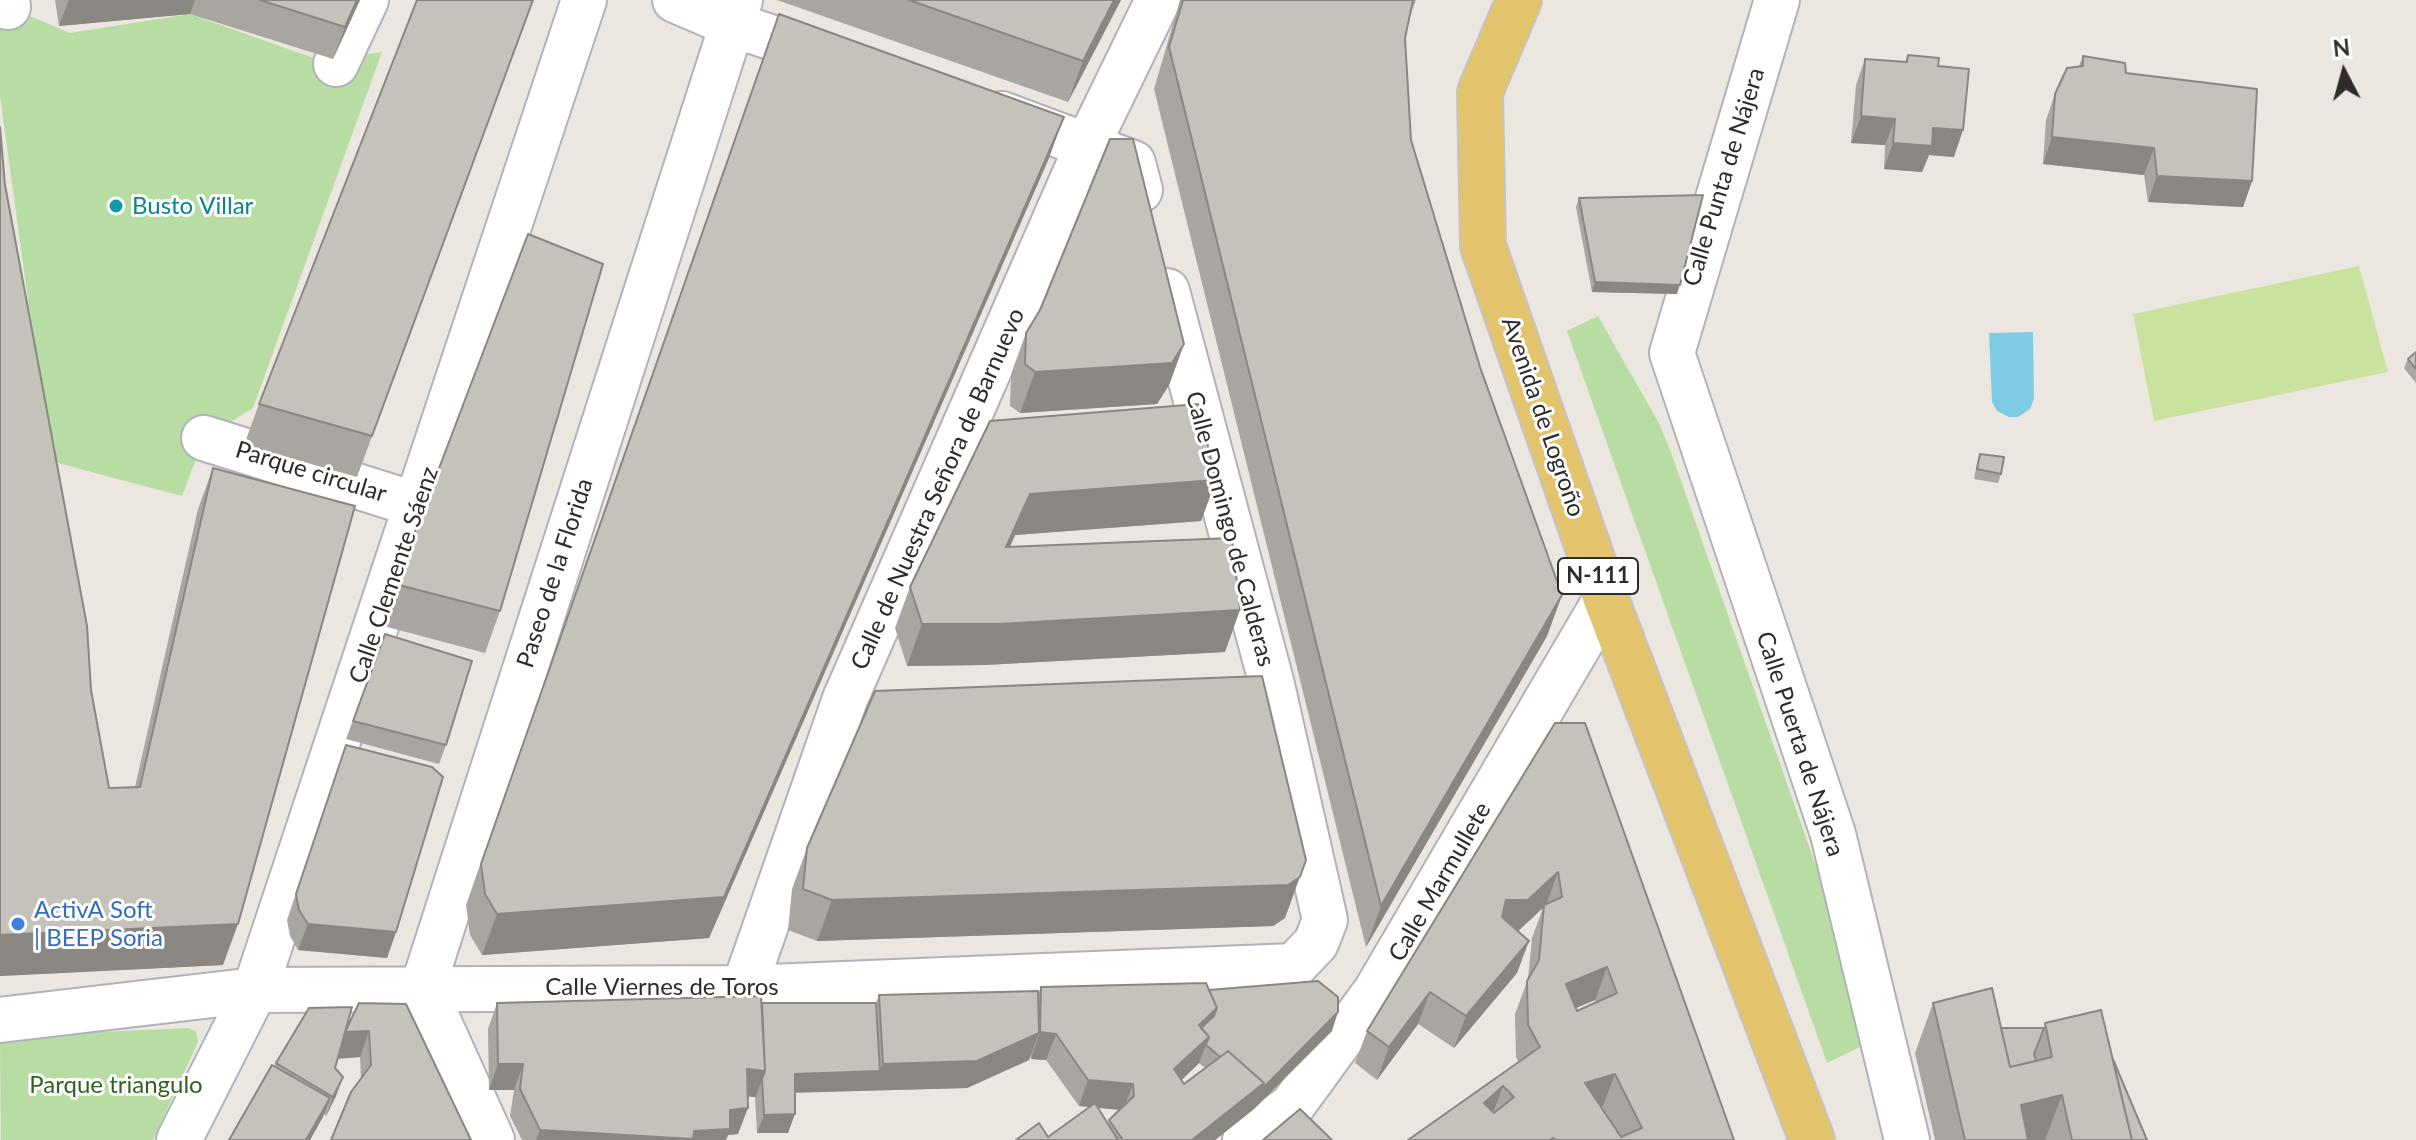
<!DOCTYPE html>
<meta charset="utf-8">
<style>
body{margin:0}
#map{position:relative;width:2416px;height:1140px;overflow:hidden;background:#ece6e0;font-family:Lato,sans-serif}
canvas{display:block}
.north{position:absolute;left:2304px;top:32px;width:80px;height:80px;-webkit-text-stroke:6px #fff;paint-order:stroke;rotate:354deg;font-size:22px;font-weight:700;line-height:32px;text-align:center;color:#2c2c2c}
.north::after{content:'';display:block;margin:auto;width:28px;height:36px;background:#2c2c2c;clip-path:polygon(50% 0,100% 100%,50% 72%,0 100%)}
</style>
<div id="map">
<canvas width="2416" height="1140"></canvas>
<div class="north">N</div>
</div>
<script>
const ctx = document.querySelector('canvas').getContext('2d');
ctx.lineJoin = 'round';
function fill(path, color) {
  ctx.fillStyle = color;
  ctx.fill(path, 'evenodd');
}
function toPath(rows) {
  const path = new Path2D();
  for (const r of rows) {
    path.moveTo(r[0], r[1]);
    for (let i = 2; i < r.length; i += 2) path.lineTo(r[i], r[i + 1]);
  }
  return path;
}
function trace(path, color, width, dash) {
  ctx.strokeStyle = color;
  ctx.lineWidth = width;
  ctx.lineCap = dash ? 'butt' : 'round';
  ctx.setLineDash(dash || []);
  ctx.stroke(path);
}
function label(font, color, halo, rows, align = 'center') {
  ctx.font = font + ' Lato,sans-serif';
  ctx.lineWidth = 6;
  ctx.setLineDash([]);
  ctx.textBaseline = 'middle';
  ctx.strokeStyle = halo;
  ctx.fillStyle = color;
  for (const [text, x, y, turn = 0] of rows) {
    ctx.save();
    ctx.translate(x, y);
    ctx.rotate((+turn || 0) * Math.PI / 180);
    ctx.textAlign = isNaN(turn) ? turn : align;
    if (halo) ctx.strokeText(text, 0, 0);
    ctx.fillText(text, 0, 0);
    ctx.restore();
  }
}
fill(toPath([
 [8,7,70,33,190,14,322,61,382,52,253,408,204,438,182,496,50,461,0,96,0,11],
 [1598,316,1660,425,1672,455,1855,978,1860,1047,1827,1063,1567,331],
 [188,1028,196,1031,198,1042,153,1140,1,1140,0,1042,10,1036]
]), '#b8dda2');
fill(toPath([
 [2359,266,2388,372,2154,421,2133,314]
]), '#c9e39f');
fill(toPath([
 [2033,332,2034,399,2030,409,2018,417,2009,417,1997,411,1992,402,1989,333]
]), '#7dcce3');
const street = toPath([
 [7,0,8,7],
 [675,0,731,24,827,56],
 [1777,0,1672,353,1833,834,1907,1140],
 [336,64,366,0],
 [1002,114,1133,163,1140,190],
 [204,438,417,505],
 [744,988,845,699,1088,144,1158,0],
 [0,1020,255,990,744,988,1294,966,1316,943,1325,920,1272,685,1167,291],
 [179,1140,255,990,584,0],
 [492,1140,423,987,740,0],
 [1245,1140,1292,1106,1376,991,1606,599]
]);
const primary = toPath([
 [1519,0,1480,92,1483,246,1606,599,1812,1140]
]);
trace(street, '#b0b2bb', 48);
trace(primary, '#c4c4c4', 48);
trace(street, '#fff', 44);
trace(primary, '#e4c36d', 44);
fill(toPath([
 [55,0,360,0,333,59,190,14,59,26],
 [533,0,357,477,244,445,259,404],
 [777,0,1121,0,1068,102],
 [1180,0,1416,0,1411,13,1405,38,1411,140,1480,367,1562,595,1547,636,1366,947,1154,89],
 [764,55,1049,158,709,938,482,955,470,935,466,905],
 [1908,55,1938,66,1954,157,1929,155,1922,172,1884,169,1885,145,1851,143,1856,85,1865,59,1905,62],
 [2083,56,2126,73,2252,181,2243,207,2148,202,2144,175,2043,164,2046,120,2055,94,2079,66],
 [0,127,5,185,91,690,109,788,135,787,198,509,213,468,223,965,0,976],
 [1579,198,1677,294,1592,292,1576,207],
 [1026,333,1184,344,1169,385,1157,404,1020,413,1010,406,1011,374],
 [2416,352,2416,383,2404,368,2408,359],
 [990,421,1216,480,1201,521,1015,535,1010,546,1225,652,984,665,907,666,895,628,910,587],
 [1980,454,2001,474,1998,483,1974,479,1977,463],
 [395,584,500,611,485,653,380,625],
 [385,634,446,745,439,764,346,739],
 [1555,723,1734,1140,1408,1140,1519,1063,1516,1057,1515,1014,1528,979,1532,938,1543,908,1518,931,1517,973,1454,1048,1418,1024,1377,1080,1355,1063,1367,1031],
 [1595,1000,1596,1002,1577,1011,1576,1008],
 [346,745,396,932,387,958,298,950,290,936,287,920],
 [807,848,1285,918,1273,926,817,941,788,930,792,889],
 [1041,987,1209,990,1332,1031,1254,1109,1215,1140,1016,1140,1048,1137,1090,1107,1079,1106,1046,1060,1031,1059,1031,1055,1029,1060,967,1088,795,1092,788,1133,757,1133,755,1097,747,1096,738,1134,728,1135,726,1140,522,1140,510,1116,514,1090,489,1090,488,1029,497,1003,876,1003,879,995,1038,995],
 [1199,1063,1205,1068,1184,1084,1182,1080],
 [1098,1108,1119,1110,1109,1120,1108,1123],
 [359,1003,471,1140,361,1079,360,1057,337,1058,335,1068,336,1096,326,1116,324,1114,310,1140,229,1140,276,1063,343,1037],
 [1933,1003,2001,1028,2044,1028,2045,1023,2112,1057,2147,1140,1935,1140,1915,1053]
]), '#a9a6a1');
fill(toPath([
 [69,0,195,0,190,14,59,26],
 [357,0,360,0,333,59,345,27],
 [1114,0,1121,0,1068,102,1083,61],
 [1861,116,1895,119,1885,145,1851,143],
 [1064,117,1049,158,709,938,482,955,497,914],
 [1933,128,1963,130,1954,157,1929,155,1922,172,1884,169,1893,143],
 [2052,137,2154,148,2144,175,2043,164],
 [2157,176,2252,181,2243,207,2148,202],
 [1595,282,1680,285,1677,294,1592,292],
 [1184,344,1169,385,1157,404,1020,413,1035,372],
 [1216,480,1201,521,1015,535,992,588,1006,547,1030,494],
 [1562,595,1547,636,1366,947,1381,906],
 [1240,610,1225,652,984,665,907,666,922,624],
 [1306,860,1285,918,1273,926,817,941,832,900],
 [1558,872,1546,905,1516,933,1494,932,1506,900],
 [238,924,223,965,0,976,0,935],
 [308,924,396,932,387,958,298,950],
 [1529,941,1517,973,1454,1048,1466,1016],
 [1607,967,1595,1000,1554,1017,1566,984],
 [1430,992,1418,1024,1377,1080,1389,1047],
 [1217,1008,1208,1035,1199,1025],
 [1338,1012,1332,1031,1254,1109,1215,1140,1192,1140],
 [369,1031,360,1057,336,1059,345,1032],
 [1040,1032,1056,1034,1046,1060,1031,1059],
 [1039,1033,1029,1060,967,1088,788,1093,795,1074,880,1071,883,1064],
 [1209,1037,1199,1063,1165,1096,1174,1069],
 [498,1064,523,1064,514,1090,489,1090],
 [747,1069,765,1071,756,1097,737,1096],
 [1615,1074,1603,1106,1573,1116,1585,1083],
 [343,1077,336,1096,326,1116,333,1097],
 [1088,1080,1133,1084,1123,1110,1079,1106],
 [1503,1086,1491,1118,1484,1103],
 [2062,1095,2045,1140,2008,1140,1999,1098],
 [330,1098,323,1117,310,1140,306,1140],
 [748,1108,738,1134,728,1135,726,1140,536,1140,540,1130,694,1131,730,1110],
 [795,1114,788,1133,757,1133,764,1115]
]), '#8a8783');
const building = toPath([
 [260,0,357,0,345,27,260,0],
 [417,0,533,0,372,436,259,404,417,0],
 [909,0,1114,0,1083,61,909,0],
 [1183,0,1413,0,1405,38,1411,140,1480,367,1562,595,1381,906,1169,47,1183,0],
 [779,14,1064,117,724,897,497,914,485,894,481,864,779,14],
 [1908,55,1939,58,1938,66,1969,69,1963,130,1933,128,1932,146,1893,143,1895,119,1861,116,1865,59,1907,62,1908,55],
 [2083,56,2125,63,2126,73,2257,89,2252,181,2157,176,2154,148,2052,137,2055,94,2067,68,2083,66,2083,56],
 [0,127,5,185,87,626,91,690,109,788,140,787,213,468,355,506,238,924,0,935,0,127],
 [1110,139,1133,139,1184,344,1172,363,1035,372,1025,364,1026,333,1040,310,1110,139],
 [1703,195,1680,285,1595,282,1579,198,1703,195],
 [528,234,603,264,500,611,395,584,528,234],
 [2416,352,2416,369,2408,359,2416,352],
 [1198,404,1216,480,1030,494,1006,547,1232,538,1240,610,999,624,922,624,910,587,990,421,1198,404],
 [1980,454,2004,457,2001,474,1977,469,1980,454],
 [385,634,472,661,446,745,353,721,385,634],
 [1262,676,1306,860,1300,877,1288,885,832,900,803,889,807,848,875,691,1262,676],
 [1555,723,1585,723,1734,1140,1556,1140,1553,1138,1550,1140,1408,1140,1540,1047,1528,1025,1527,981,1539,960,1544,905,1562,897,1558,872,1528,900,1506,900,1502,917,1529,941,1466,1016,1430,992,1389,1047,1367,1031,1555,723],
 [1607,967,1617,993,1577,1011,1566,984,1607,967],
 [1615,1074,1642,1128,1621,1137,1585,1083,1615,1074],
 [1503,1086,1514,1097,1494,1113,1484,1103,1503,1086],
 [346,745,432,767,443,777,396,932,308,924,299,910,296,894,346,745],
 [1318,981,1338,997,1338,1012,1261,1090,1264,1083,1228,1051,1220,1057,1206,1045,1209,1037,1201,1028,1214,1016,1217,1008,1209,990,1318,981],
 [1206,983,1217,1008,1199,1025,1209,1037,1174,1069,1184,1084,1228,1051,1264,1083,1192,1140,1123,1140,1109,1120,1134,1096,1133,1084,1088,1080,1056,1034,1040,1032,1041,987,1206,983],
 [1992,988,2010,1067,2052,1057,2045,1023,2101,1010,2132,1140,2072,1140,2062,1095,2021,1105,2028,1140,1965,1140,1933,1003,1992,988],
 [1038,991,1039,1033,977,1061,883,1064,879,995,1038,991],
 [761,996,765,1071,747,1069,748,1108,730,1110,730,1129,694,1131,693,1139,540,1130,520,1089,523,1064,498,1064,497,1003,761,996],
 [359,1003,406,1004,471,1140,331,1140,351,1092,371,1065,369,1031,345,1032,359,1003],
 [762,1003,876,1003,880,1071,795,1074,795,1114,764,1115,762,1079,765,1071,762,1003],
 [352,1007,335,1068,343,1077,333,1097,276,1063,309,1008,352,1007],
 [2001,1028,2044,1028,2034,1054,2036,1061,2010,1067,2001,1028],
 [2112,1057,2147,1140,2132,1140,2112,1057],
 [272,1065,330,1098,306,1140,229,1140,272,1065],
 [1095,1103,1118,1140,1016,1140,1039,1123,1048,1137,1095,1103],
 [1300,1109,1332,1140,1263,1140,1300,1109]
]);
fill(building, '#c5c1bb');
trace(building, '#8a8783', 2);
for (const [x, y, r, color] of [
 [116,206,8,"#0f9aa8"],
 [18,924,8,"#3f7fe0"]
]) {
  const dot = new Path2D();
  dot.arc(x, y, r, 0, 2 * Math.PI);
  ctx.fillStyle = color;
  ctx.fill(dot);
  trace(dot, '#fff', 3);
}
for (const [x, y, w] of [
 [1598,576,80]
]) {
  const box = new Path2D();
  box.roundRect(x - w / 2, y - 18, w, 36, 6);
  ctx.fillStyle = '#fff';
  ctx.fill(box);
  trace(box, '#2c2c2c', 2);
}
label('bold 22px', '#2c2c2c', null, [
 ["N-111",1598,576]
]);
label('24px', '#2c2c2c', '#fff', [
 ["Calle Punta de Nájera",1724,177,-73],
 ["Avenida de Logroño",1543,417,71],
 ["Parque circular",311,472,17],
 ["Calle de Nuestra Señora de Barnuevo",938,489,-66],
 ["Calle Domingo de Calderas",1230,529,75],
 ["Paseo de la Florida",555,573,-72],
 ["Calle Clemente Sáenz",394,575,-71],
 ["Calle Puerta de Nájera",1800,744,72],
 ["Calle Marmullete",1440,882,-60],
 ["Calle Viernes de Toros",662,987]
]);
label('24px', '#0d838f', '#fff', [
 ["Busto Villar",132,206]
], 'left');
label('24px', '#366cbe', '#fff', [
 ["ActivA Soft",34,910],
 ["| BEEP Soria",34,938]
], 'left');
label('24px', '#326322', '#fff', [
 ["Parque triangulo",116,1085]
]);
</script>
